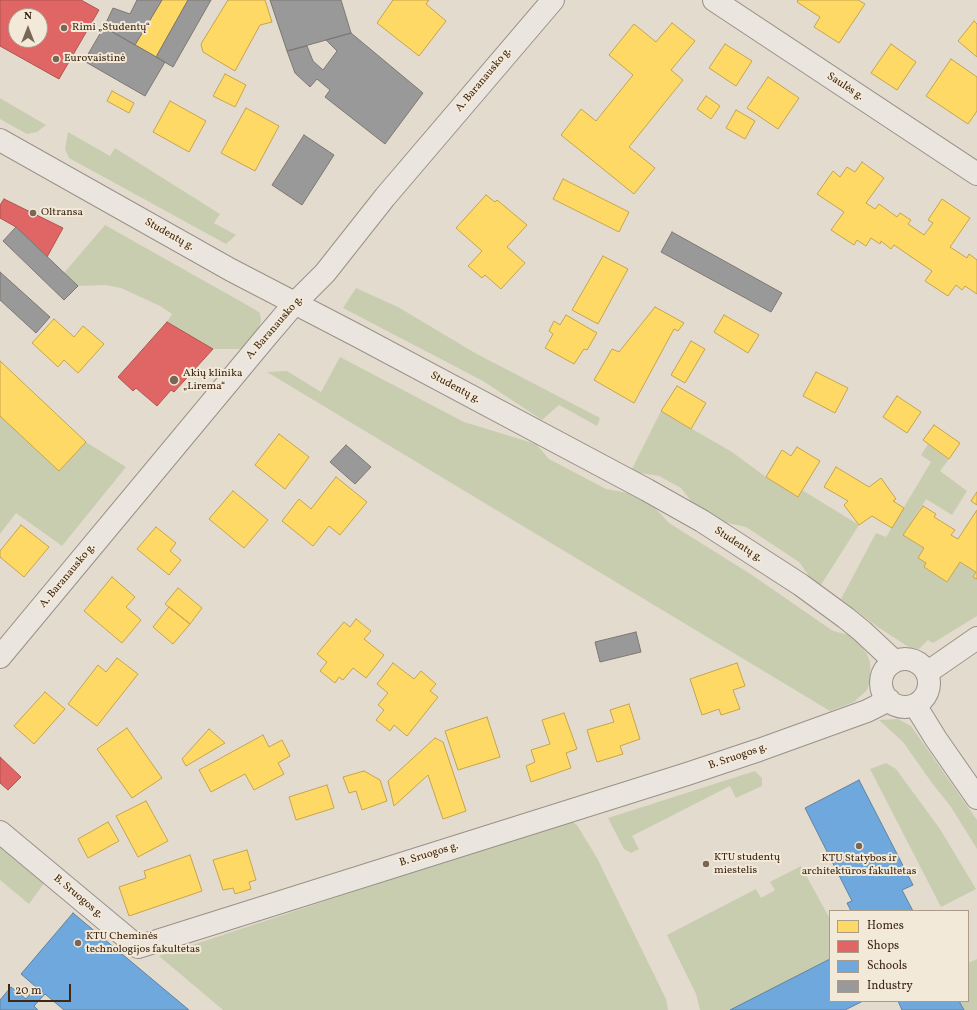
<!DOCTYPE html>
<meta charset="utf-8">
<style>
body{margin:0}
#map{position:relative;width:977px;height:1010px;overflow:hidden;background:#e3dbce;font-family:Vollkorn,serif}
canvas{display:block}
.legend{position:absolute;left:829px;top:910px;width:140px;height:92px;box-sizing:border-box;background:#f3e9d9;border:1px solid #ab9c8a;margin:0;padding:5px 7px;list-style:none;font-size:12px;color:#3f2814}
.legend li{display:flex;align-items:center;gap:8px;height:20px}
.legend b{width:20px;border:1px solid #ab9c8a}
.north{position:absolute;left:8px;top:8px;width:40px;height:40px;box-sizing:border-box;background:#f3e9d9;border:1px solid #ab9c8a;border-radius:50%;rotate:0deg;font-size:11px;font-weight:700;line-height:16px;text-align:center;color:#3f2814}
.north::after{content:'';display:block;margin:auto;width:14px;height:18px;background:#786755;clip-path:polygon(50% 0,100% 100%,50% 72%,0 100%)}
.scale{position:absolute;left:8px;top:984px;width:63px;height:18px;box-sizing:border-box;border:2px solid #3f2814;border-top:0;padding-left:5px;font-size:12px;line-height:14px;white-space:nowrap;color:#3f2814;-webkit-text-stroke:3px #f3e9d9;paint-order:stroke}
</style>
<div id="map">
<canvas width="977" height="1010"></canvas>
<ul class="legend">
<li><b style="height:11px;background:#ffd966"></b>Homes</li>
<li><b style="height:11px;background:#e06666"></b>Shops</li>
<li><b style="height:11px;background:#6fa8dc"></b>Schools</li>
<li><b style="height:11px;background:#999"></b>Industry</li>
</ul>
<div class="north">N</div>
<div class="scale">20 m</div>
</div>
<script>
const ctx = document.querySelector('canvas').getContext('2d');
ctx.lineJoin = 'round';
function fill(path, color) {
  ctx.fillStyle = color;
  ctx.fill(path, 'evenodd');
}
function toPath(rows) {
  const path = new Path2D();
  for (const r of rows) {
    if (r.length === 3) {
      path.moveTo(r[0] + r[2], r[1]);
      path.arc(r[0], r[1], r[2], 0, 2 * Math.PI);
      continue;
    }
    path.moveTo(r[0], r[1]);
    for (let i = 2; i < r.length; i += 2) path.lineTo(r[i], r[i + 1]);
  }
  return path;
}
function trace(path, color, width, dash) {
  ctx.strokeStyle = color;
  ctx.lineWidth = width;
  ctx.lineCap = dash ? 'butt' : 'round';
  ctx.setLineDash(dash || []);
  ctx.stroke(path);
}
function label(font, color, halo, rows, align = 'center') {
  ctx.font = font + ' Vollkorn,serif';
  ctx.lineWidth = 4;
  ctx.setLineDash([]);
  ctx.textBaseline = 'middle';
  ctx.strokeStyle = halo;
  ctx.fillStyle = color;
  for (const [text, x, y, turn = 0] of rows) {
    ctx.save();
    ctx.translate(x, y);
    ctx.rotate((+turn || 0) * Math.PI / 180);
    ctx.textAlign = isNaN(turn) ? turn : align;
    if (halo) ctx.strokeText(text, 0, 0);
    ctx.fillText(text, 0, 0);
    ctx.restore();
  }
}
fill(toPath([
 [0,98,46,125,37,132,27,134,0,119],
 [68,132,110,156,115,148,220,214,214,223,236,235,226,244,69,158,65,149],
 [105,225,254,309,260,313,261,321,256,335,244,349,213,349,167,322,172,314,160,306,121,288,106,285,78,286,64,273],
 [356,288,398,307,475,353,600,418,597,426,559,405,542,420,483,381,343,308],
 [340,357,464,422,536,444,549,459,606,489,628,493,655,508,669,523,752,575,833,631,849,635,859,643,867,654,870,662,871,679,867,690,854,702,830,711,267,372,287,371,321,392],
 [661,411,732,452,766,477,798,497,802,490,859,525,821,585,812,580,799,562,746,527,723,522,694,505,681,488,659,476,640,473,632,469],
 [0,416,59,471,86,442,126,467,62,546,16,513,0,534],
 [928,444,949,459,940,471,967,491,952,515,926,499,904,535,924,548,918,558,926,563,924,567,947,582,960,562,976,572,973,576,977,579,977,616,933,643,928,640,919,649,910,648,878,627,841,599,876,533,886,537,931,462,921,455],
 [898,719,911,726,977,820,977,849,951,807,932,783,903,742,879,720],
 [886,763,896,769,940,829,976,889,941,907,870,769],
 [755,771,762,778,762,786,736,798,730,786,632,836,639,849,631,853,624,849,608,818],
 [570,820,577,825,597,858,666,999,668,1010,223,1010,159,956],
 [0,846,45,882,29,904,0,880],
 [801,866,830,919,830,959,730,1010,700,1010,696,994,667,935,756,889,761,898,775,890,770,882],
 [977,959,977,1010,964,1010,959,1001,968,1001,968,963]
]), '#c9cdb0');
const homes = toPath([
 [162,0,188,0,156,57,135,45,162,0],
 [228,0,265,0,272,22,260,25,235,71,203,52,201,44,228,0],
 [393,0,429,0,426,4,446,21,419,56,377,23,393,0],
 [798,0,858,0,865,4,839,43,814,27,820,17,797,2,798,0],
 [974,21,977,24,977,57,958,41,974,21],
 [672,23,695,41,671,70,683,80,629,147,655,168,634,194,561,135,581,109,596,121,633,75,609,55,634,24,656,42,672,23],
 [725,44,752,61,736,86,709,68,725,44],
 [891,44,916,62,897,90,871,73,891,44],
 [951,59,977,77,977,111,968,124,926,96,951,59],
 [225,74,246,85,235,107,213,96,225,74],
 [768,77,799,98,778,129,747,108,768,77],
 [112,91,134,103,129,113,107,101,112,91],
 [706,96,720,106,711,119,697,109,706,96],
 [170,101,206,121,189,152,153,132,170,101],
 [246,108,279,126,255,171,221,153,246,108],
 [736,110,755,121,745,139,726,128,736,110],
 [862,162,884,178,866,203,875,209,879,204,897,217,900,213,911,220,908,224,924,235,933,223,928,220,942,199,970,218,950,247,967,258,969,254,977,260,977,294,965,286,962,290,956,285,948,296,925,281,932,271,894,245,891,249,881,241,880,244,871,238,866,246,857,240,854,245,831,230,844,212,817,194,833,171,840,177,847,167,855,172,862,162],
 [563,179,629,212,619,232,553,199,563,179],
 [486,195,495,202,497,200,527,225,507,247,525,263,501,289,485,275,482,278,468,266,482,251,456,228,486,195],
 [603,256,628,269,598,324,572,310,603,256],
 [655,307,684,323,678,331,674,329,634,403,594,380,612,349,619,352,655,307],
 [566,315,597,333,587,350,584,349,574,364,545,348,553,334,549,331,554,321,560,325,566,315],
 [724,315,759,335,748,353,714,332,724,315],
 [54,319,74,337,83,326,104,344,78,373,64,360,58,367,32,343,54,319],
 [691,341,705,349,685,383,671,375,691,341],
 [0,361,86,442,59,471,0,416,0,361],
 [816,372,848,388,835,413,803,396,816,372],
 [677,386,706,403,691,429,661,411,677,386],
 [897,396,921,412,907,433,883,417,897,396],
 [934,425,960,443,949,459,923,440,934,425],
 [279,434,309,457,285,489,255,465,279,434],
 [797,447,820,461,798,497,766,477,782,450,791,456,797,447],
 [836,467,869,487,881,478,896,499,893,501,904,508,892,528,872,516,859,525,844,505,848,501,824,487,836,467],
 [336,477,367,502,340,535,329,526,313,546,282,521,299,499,311,509,336,477],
 [233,491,268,520,244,548,209,519,233,491],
 [977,492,977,505,971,501,977,492],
 [923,506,936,514,934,517,955,530,951,535,958,539,977,510,977,579,973,577,976,572,960,562,947,582,924,567,926,563,918,558,924,548,903,535,923,506],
 [21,525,49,547,24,577,0,557,0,551,21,525],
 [156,527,176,543,170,551,181,560,169,575,137,549,156,527],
 [112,577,135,597,126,607,141,620,122,643,84,611,112,577],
 [178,588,202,608,190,624,165,604,178,588],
 [169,607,190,624,173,644,153,627,169,607],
 [356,619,371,631,364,639,384,655,366,678,353,668,343,680,339,677,335,683,320,671,327,662,317,654,344,622,350,627,356,619],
 [117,658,138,674,97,726,68,704,98,665,106,672,117,658],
 [393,663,414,679,421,671,436,684,430,691,438,697,407,736,394,725,390,731,376,720,384,710,378,705,388,693,377,684,393,663],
 [737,663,745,686,733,690,740,709,721,715,719,709,702,715,690,679,737,663],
 [45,692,65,709,34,744,14,726,45,692],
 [629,704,640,739,620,746,623,754,597,762,587,730,614,722,610,710,629,704],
 [564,713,577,749,566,753,571,768,531,782,526,766,535,762,531,750,550,744,542,720,564,713],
 [487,717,500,757,458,770,445,731,487,717],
 [127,728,162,778,132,798,97,749,127,728],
 [209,729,225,743,186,766,182,759,209,729],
 [263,735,269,747,282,740,290,756,278,763,284,774,254,790,245,774,211,792,199,770,263,735],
 [435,738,443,742,466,811,443,819,428,775,394,806,388,781,435,738],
 [364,771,380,780,387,801,362,810,356,791,349,793,343,777,364,771],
 [327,785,334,808,296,820,289,797,327,785],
 [146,801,168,841,138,857,116,816,146,801],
 [108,822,119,841,88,858,78,839,108,822],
 [247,850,256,880,249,882,251,889,235,894,233,888,223,890,213,860,247,850],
 [190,855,202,891,129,916,119,887,146,878,144,871,190,855]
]);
fill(homes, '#ffd966');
trace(homes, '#c5a44d', 1);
const shops = toPath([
 [0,0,81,0,99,10,59,79,0,46,0,0],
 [16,16,40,16,40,40,16,40,16,16],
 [4,199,63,228,47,257,16,227,0,218,0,205,4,199],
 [167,322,213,349,174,392,171,390,157,406,136,388,133,391,118,377,167,322],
 [0,757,21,777,8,790,0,783,0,757]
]);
fill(shops, '#e06666');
trace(shops, '#b0534d', 1);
const schools = toPath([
 [859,780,913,885,902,890,913,911,851,911,847,903,852,901,805,808,859,780],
 [73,913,189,1010,64,1010,45,994,34,1006,38,1010,0,1010,0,1000,11,987,26,999,36,987,21,974,73,913],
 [830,959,830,1001,863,1001,845,1010,730,1010,830,959],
 [898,1001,959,1001,964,1010,902,1010,898,1001]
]);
fill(schools, '#6fa8dc');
trace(schools, '#6182a0', 1);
const industry = toPath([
 [137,0,162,0,135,45,104,27,113,8,130,14,137,0],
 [188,0,211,0,173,67,156,57,188,0],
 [270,0,341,0,351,33,287,51,270,0],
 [104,27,165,62,145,96,84,61,104,27],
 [351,33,423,93,385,144,325,97,330,90,317,79,310,87,295,73,287,51,307,46,313,61,323,70,337,51,326,40,351,33],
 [304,135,334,155,302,205,272,185,304,135],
 [16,227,78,286,64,300,3,241,16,227],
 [672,232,782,293,771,312,661,252,672,232],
 [0,272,50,317,36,333,0,300,0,272],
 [346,445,371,467,355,484,330,462,346,445],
 [636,632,641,652,600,662,595,642,636,632]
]);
fill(industry, '#999');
trace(industry, '#7e7771', 1);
const minor = toPath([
 [714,0,977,174],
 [0,140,231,270,358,336,647,490,702,521,801,585,846,618,862,631,894,661],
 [905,683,24],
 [928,672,977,638],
 [915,705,936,739,977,798],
 [0,832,138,947,687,774,759,750,867,711,889,700]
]);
const tertiary = toPath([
 [0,657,266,337,295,303,325,273,385,197,553,0]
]);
trace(minor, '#999188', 24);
trace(tertiary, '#999188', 24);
trace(minor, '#eae5de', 22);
trace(tertiary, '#eae5de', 22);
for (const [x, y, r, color] of [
 [64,28,4,"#786755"],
 [56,59,4,"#786755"],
 [33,213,4,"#786755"],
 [174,380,5,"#786755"],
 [859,846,4,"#786755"],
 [706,864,4,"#786755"],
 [78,943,4,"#786755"]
]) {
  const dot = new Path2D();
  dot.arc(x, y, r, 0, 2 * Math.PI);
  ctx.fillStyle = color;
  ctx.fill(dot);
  trace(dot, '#f3e9d9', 1.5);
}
label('11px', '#3f2814', '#f3e9d9', [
 ["Rimi „Studentų“",72,28],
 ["Eurovaistinė",64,59],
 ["Oltransa",41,213],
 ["Akių klinika",183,374],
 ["„Lirema“",183,387],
 ["KTU studentų",714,858],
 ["miestelis",714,871],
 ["KTU Statybos ir",859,859,"center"],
 ["architektūros fakultetas",859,872,"center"],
 ["KTU Cheminės",86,937],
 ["technologijos fakultetas",86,950]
], 'left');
label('11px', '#3f2814', '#f3e9d9', [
 ["A. Baranausko g.",484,80,-50],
 ["Saulės g.",845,87,33],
 ["Studentų g.",169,235,29],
 ["A. Baranausko g.",275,328,-49],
 ["Studentų g.",455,388,28],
 ["Studentų g.",738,545,33],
 ["A. Baranausko g.",68,576,-50],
 ["B. Sruogos g.",738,757,-19],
 ["B. Sruogos g.",429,855,-17],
 ["B. Sruogos g.",78,897,40]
]);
</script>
